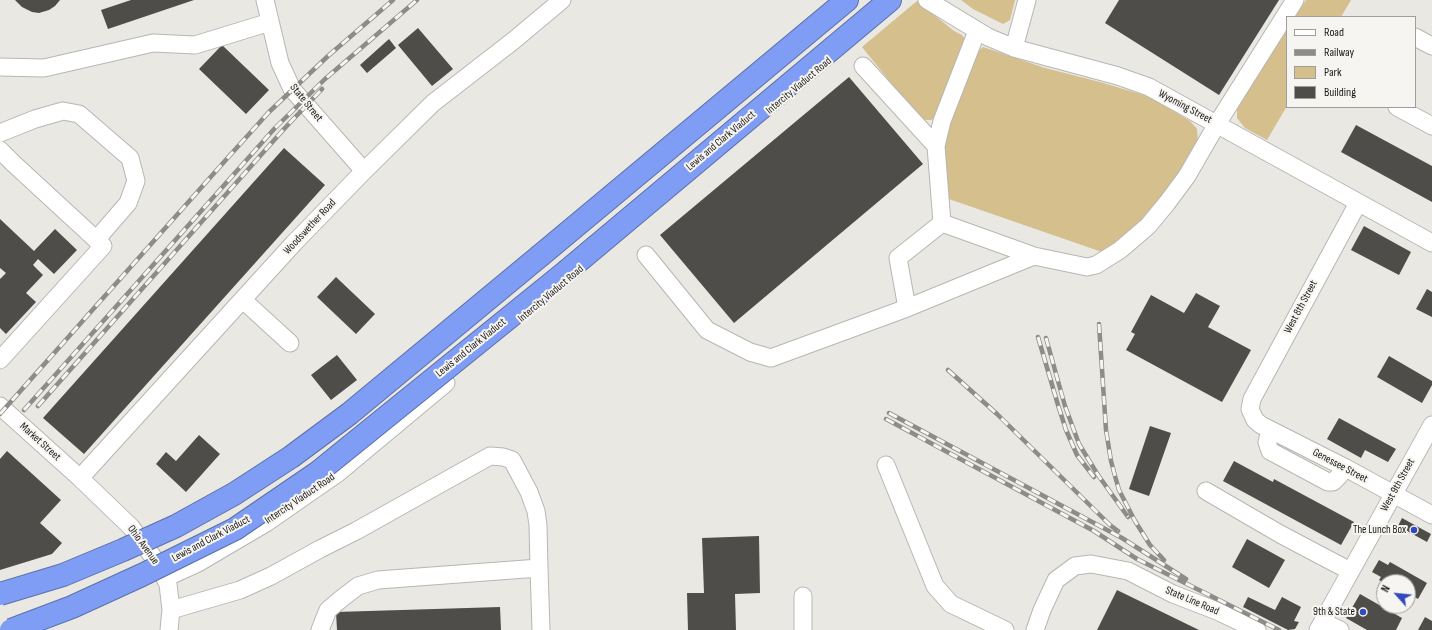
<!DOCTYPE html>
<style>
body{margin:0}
#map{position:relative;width:1432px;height:630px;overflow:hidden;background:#eae8e3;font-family:"Sofia Sans Condensed",sans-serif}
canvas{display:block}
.legend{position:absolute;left:1286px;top:16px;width:130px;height:92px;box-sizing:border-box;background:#f7f5f1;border:1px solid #9f9e9b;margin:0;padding:5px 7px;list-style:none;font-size:12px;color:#1b1b19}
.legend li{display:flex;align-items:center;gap:8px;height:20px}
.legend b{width:20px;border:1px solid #9f9e9b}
.north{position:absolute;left:1376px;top:574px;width:40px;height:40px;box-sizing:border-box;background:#f7f5f1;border:1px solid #9f9e9b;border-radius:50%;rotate:297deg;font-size:11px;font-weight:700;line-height:16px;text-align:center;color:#1b1b19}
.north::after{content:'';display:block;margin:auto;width:14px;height:18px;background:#314bbc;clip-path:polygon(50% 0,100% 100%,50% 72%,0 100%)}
</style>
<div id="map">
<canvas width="1432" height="630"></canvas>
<ul class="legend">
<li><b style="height:5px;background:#fff"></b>Road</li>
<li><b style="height:5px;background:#8d8c88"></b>Railway</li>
<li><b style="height:11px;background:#d4bf8d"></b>Park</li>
<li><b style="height:11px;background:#4e4d49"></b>Building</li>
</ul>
<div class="north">N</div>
</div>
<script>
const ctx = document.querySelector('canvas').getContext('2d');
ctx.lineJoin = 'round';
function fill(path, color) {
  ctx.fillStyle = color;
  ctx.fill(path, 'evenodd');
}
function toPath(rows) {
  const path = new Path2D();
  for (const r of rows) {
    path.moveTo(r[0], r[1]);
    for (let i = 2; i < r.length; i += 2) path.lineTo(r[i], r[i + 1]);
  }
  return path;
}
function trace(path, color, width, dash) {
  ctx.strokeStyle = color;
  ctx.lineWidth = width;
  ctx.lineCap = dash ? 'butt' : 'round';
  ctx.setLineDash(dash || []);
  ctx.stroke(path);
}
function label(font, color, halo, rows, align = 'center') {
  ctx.font = font + ' "Sofia Sans Condensed",sans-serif';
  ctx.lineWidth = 4;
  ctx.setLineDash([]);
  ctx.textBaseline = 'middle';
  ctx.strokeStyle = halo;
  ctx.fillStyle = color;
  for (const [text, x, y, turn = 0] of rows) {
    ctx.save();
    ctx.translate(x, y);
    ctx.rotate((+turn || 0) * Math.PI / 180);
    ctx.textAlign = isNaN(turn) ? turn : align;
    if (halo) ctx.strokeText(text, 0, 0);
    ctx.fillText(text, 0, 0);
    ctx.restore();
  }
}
fill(toPath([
 [961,0,1015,0,1010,20,1003,24,973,9],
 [1306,0,1351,0,1341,17,1295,17],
 [917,1,954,31,962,35,965,39,935,118,931,120,924,120,916,114,862,47],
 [1287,29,1287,106,1267,140,1245,128,1237,118,1237,105,1261,71],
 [983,47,1045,68,1100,82,1150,97,1190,121,1197,129,1198,141,1178,177,1136,228,1118,242,1102,252,946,198,944,140,977,52]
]), '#d4bf8d');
fill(toPath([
 [15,0,60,0,55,6,49,10,39,13,32,12,22,7],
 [131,0,194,0,108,29,101,10],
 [1119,0,1279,0,1219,95,1105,23],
 [418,28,453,69,432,86,398,45],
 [389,39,396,48,367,73,360,65],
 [222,45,269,90,246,114,199,69],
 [849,77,923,164,734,323,660,235],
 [1356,125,1432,166,1432,202,1341,152],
 [284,148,325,185,84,454,43,418],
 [0,219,34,251,55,229,77,250,54,274,38,259,33,265,43,275,26,293,36,302,6,334,0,328,0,279,6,273,0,268],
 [1364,226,1411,252,1399,275,1351,250],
 [336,277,375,314,356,334,317,297],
 [1427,289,1432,292,1432,317,1416,309],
 [1196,293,1220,306,1208,327,1251,350,1222,402,1126,350,1135,334,1131,332,1151,295,1184,313],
 [337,355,357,380,331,400,311,375],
 [1389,356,1432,381,1432,385,1422,403,1377,377],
 [1339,418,1396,449,1388,462,1365,450,1361,458,1327,439],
 [1150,426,1171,433,1149,496,1129,489],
 [199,435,220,454,186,492,156,464,166,452,176,461],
 [7,451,61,500,40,523,62,543,52,554,0,570,0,459],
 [1234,461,1273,482,1274,479,1354,522,1341,545,1223,481],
 [1402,518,1431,534,1427,542,1398,526],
 [759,536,760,593,735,594,736,630,688,630,687,593,704,593,702,538],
 [1247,539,1285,560,1269,588,1232,567],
 [1379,560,1388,565,1390,562,1427,583,1418,599,1408,593,1408,582,1384,583,1379,580,1381,577,1372,572],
 [1117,590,1199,630,1097,630],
 [1360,594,1402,618,1396,630,1367,630,1346,618],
 [1248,597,1275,610,1282,597,1301,607,1294,621,1299,622,1295,629,1288,630,1243,607],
 [500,607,501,630,337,630,336,612],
 [1425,617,1432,621,1432,630,1418,630]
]), '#4e4d49');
const minor = toPath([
 [265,0,280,63,292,89,364,171],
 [927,0,988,37,1014,48,1118,76,1149,87,1432,243],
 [1415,37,1432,46],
 [1014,48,1027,0],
 [863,66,936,146],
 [0,67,44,68,153,43,195,45,270,22],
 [1397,107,1432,126],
 [0,133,35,119,63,111,79,114,130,158,136,181,128,203,96,240],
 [0,150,14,164,103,246,0,360],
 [1358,203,1252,399,1250,409,1255,420,1261,425,1344,467,1432,515],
 [942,223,1034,256,1087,267,1096,265,1120,250,1148,226,1167,203,1187,176,1217,124,1295,0],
 [646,255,707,330,750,352,771,358,907,308,898,258,942,223,936,146,942,121,977,31],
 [243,300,290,343],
 [907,308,1034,256],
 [0,406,80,478,131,527,156,561,168,584,171,610,169,630],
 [1270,430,1267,442,1270,451,1328,482,1333,482,1339,476,1344,467],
 [886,465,935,586,951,604,1005,630],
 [80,478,294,243,364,171,433,103,513,41,562,0],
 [1206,491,1280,534,1350,571],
 [165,578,198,563,266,523,338,473,446,383],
 [803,596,803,630],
 [171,610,240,590,271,576,320,549,356,531,490,456,503,457,512,460,529,492,536,511,538,525,539,568],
 [1323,622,1340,630],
 [320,630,328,610,341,599,358,586,378,580,539,568,541,630],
 [1035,630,1042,610,1056,580,1075,566,1091,564,1128,571,1173,594,1217,611,1257,630],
 [1318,630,1432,425]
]);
const highway = toPath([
 [541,255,847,0],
 [568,270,890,0]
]);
trace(minor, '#b8b6b2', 19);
trace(highway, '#5c70a7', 24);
trace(minor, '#fff', 17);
trace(highway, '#7f9df4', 22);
const rail = toPath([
 [1099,324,1106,430,1111,461,1115,476,1119,490,1135,521,1150,545,1164,560],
 [1038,337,1058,405,1066,430,1077,455,1094,477],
 [1046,338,1065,406,1079,444,1098,475,1128,517],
 [948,370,997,414,1110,525,1118,531],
 [38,406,284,129,322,89],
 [24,410,275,128,325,79,417,0],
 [889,413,1122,538,1186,579],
 [0,414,232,153,269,112,328,56,393,0],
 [886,419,1094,531,1137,559,1279,630]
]);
trace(rail, '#8d8c88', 4.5);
trace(rail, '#f7f5f1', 3, [9]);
const highwayBridge = toPath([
 [0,594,63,575,123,550,176,526,234,494,291,457,349,414,541,255],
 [11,630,72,607,142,575,235,529,317,473,568,270]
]);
trace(highwayBridge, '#5c70a7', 24, []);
trace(highwayBridge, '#7f9df4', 22);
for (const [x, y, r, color] of [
 [1414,530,4,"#314bbc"],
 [1363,612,4,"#314bbc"]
]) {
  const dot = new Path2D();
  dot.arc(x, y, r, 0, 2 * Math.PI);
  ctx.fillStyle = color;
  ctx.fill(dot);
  trace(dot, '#f7f5f1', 1.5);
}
label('11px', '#1b1b19', '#f7f5f1', [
 ["Intercity Viaduct Road",799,86,-40],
 ["State Street",306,103,51],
 ["Wyoming Street",1185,107,28],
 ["Lewis and Clark Viaduct",721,141,-40],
 ["Woodswether Road",310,227,-47],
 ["Intercity Viaduct Road",551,294,-40],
 ["West 8th Street",1301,307,-62],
 ["Lewis and Clark Viaduct",471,348,-39],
 ["Market Street",40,442,42],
 ["Genessee Street",1340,466,28],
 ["West 9th Street",1398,485,-61],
 ["Intercity Viaduct Road",300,499,-34],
 ["Lewis and Clark Viaduct",211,539,-28],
 ["Ohio Avenue",143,545,54],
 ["State Line Road",1192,601,23]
]);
label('11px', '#1b1b19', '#f7f5f1', [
 ["The Lunch Box",1406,530],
 ["9th & State",1355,612]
], 'right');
</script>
